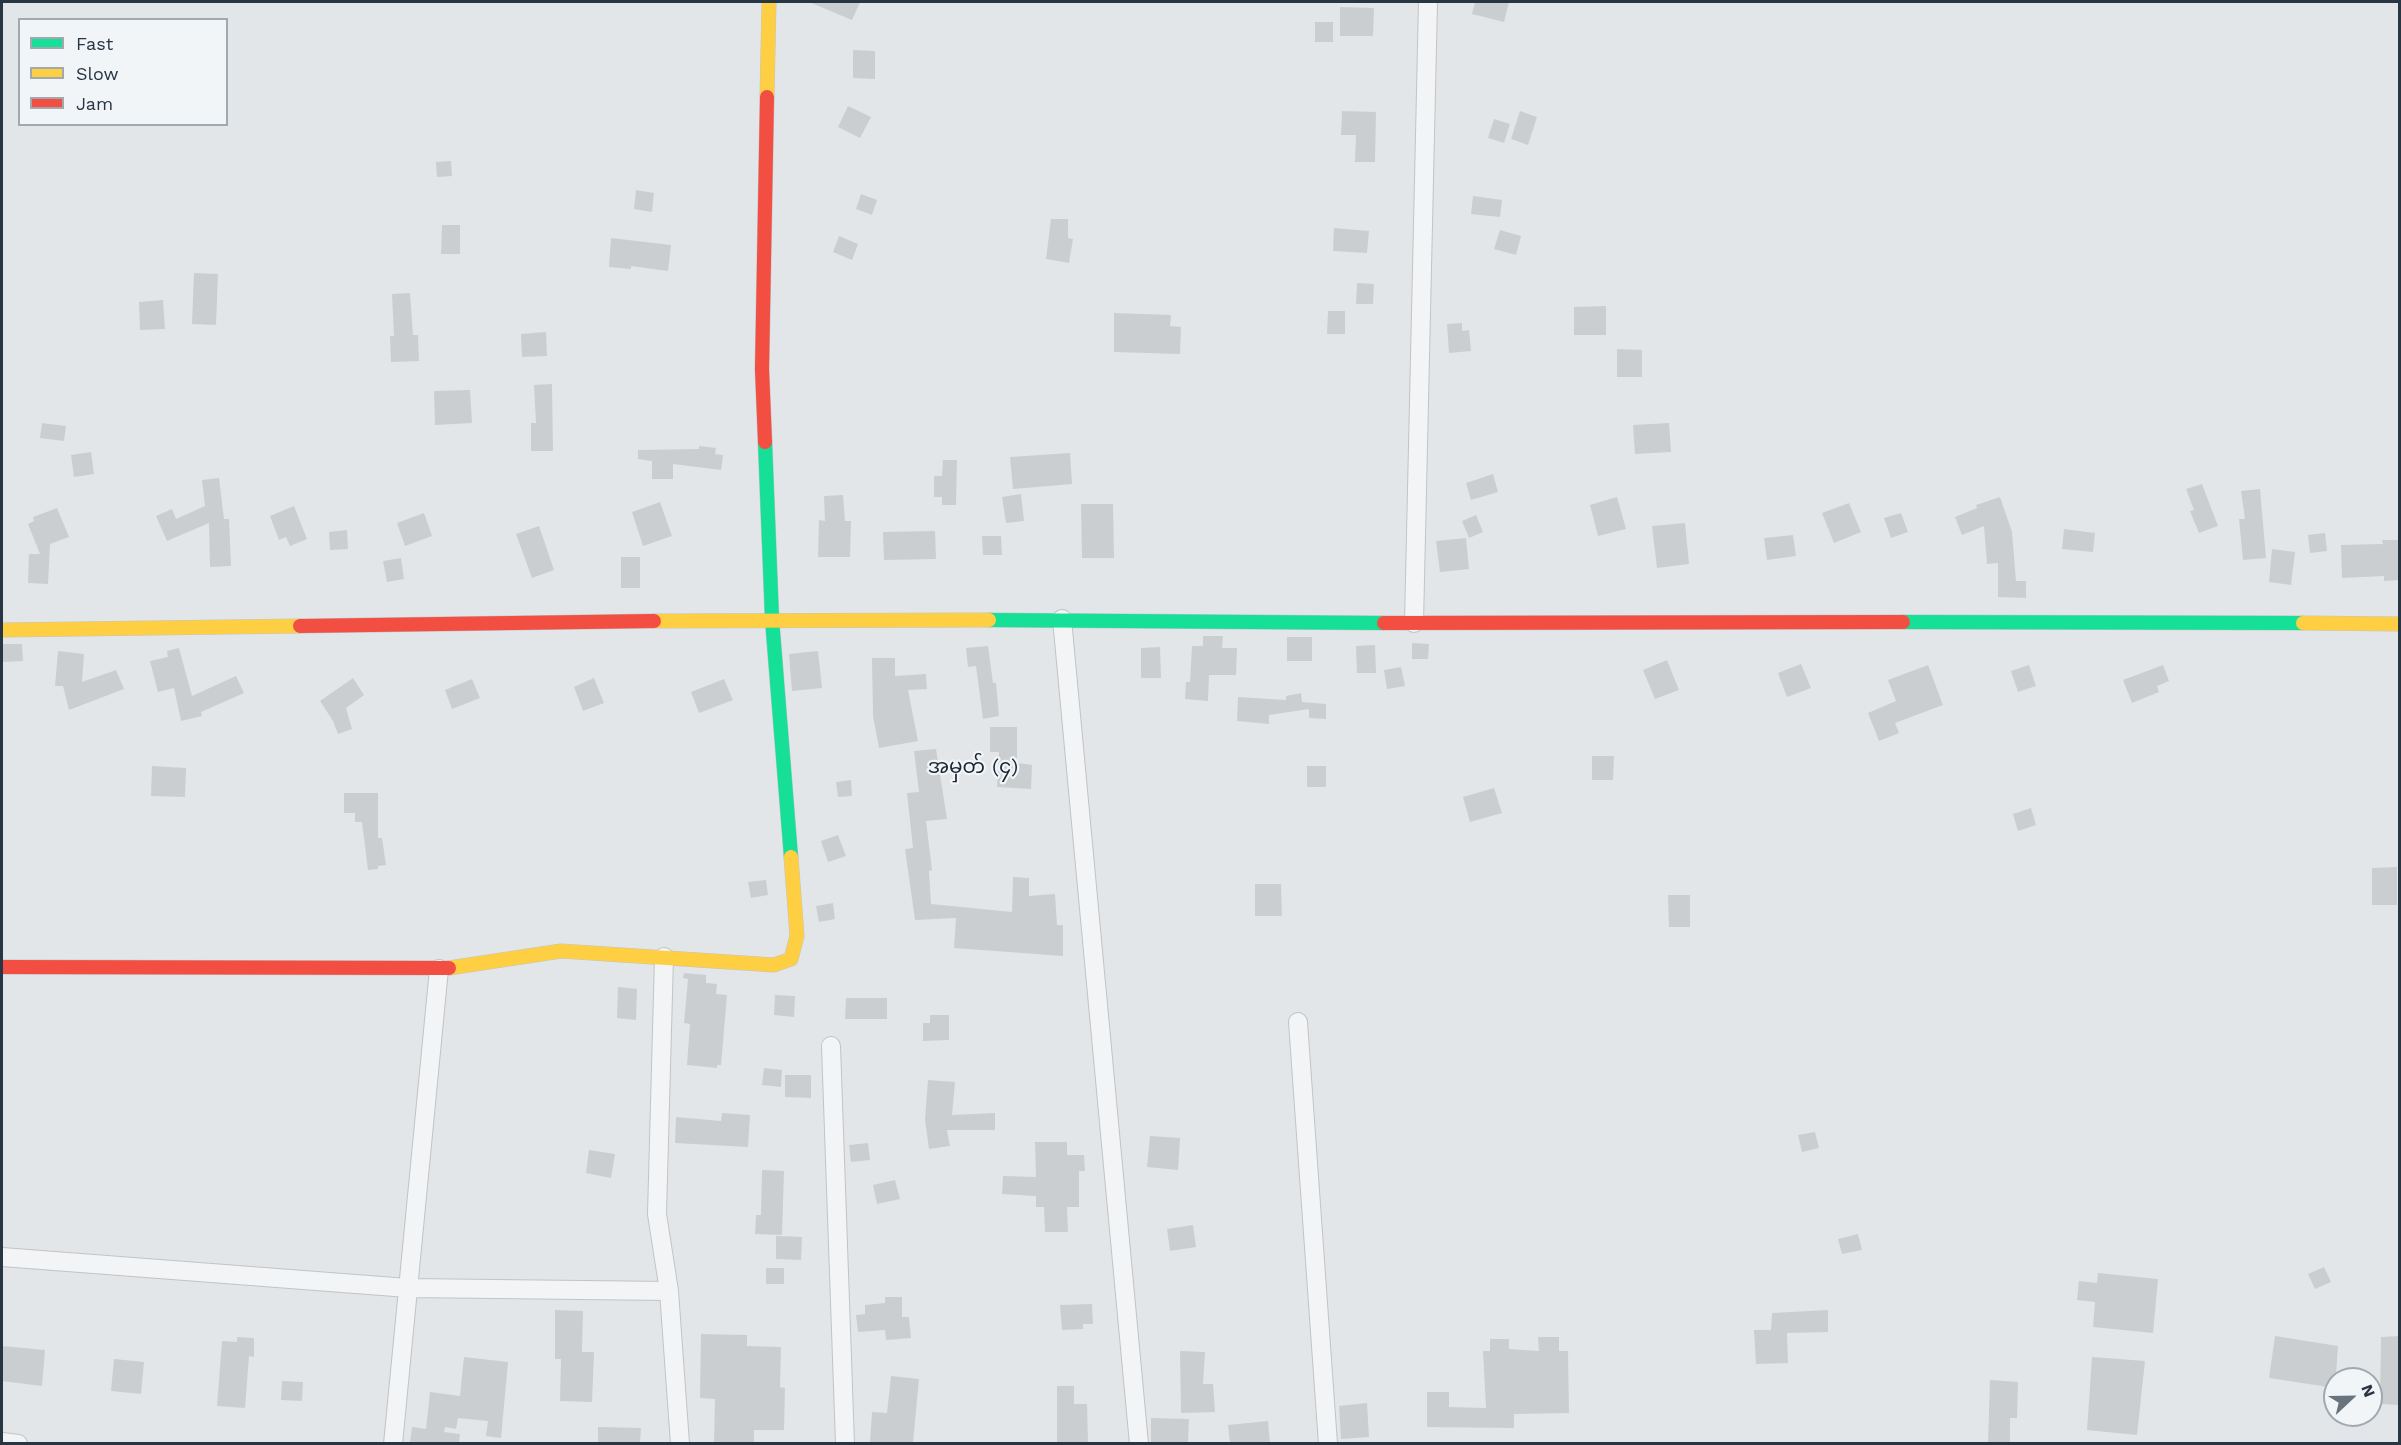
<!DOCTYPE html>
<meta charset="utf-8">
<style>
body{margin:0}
#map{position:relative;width:2401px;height:1445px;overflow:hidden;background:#e3e6e8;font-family:"Work Sans",sans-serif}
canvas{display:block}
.frame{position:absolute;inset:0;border:3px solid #283543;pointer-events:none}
.legend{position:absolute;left:18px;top:18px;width:210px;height:108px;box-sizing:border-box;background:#f1f5f8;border:2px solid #a1a8b0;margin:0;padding:8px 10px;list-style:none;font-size:18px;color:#283543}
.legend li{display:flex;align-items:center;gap:12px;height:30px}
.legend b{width:30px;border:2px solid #a1a8b0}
.north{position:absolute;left:2323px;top:1367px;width:60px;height:60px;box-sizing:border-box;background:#f1f5f8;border:2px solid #a1a8b0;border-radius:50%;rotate:68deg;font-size:16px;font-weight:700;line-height:24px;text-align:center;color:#283543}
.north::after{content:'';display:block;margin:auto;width:21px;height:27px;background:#69737d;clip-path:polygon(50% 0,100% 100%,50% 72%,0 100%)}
</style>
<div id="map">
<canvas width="2401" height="1445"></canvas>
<div class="frame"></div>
<ul class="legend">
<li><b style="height:8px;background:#16e098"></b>Fast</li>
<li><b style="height:8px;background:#ffcf43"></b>Slow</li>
<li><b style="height:8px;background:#f24e42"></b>Jam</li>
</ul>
<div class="north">N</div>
</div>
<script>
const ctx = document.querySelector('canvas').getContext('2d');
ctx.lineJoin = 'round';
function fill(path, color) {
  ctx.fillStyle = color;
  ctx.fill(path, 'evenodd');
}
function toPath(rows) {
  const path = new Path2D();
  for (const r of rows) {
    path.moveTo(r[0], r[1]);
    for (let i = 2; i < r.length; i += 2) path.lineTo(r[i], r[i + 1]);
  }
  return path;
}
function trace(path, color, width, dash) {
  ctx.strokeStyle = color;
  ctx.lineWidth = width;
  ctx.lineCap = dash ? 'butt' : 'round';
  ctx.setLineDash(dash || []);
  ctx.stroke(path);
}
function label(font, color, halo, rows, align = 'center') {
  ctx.font = font + ' "Work Sans","Noto Sans Myanmar",sans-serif';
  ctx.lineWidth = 4.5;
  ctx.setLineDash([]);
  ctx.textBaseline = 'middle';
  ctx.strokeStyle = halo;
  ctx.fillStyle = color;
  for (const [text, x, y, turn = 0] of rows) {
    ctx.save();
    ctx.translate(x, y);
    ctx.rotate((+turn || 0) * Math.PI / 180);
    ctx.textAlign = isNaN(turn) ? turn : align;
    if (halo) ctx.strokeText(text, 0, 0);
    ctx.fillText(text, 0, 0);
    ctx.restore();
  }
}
fill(toPath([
 [809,2,860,2,852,20],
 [1475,2,1509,2,1504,22,1472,14],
 [1340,7,1374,8,1373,36,1340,36],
 [1315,22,1333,22,1333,42,1315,42],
 [853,50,875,51,875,79,853,78],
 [848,106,871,117,860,138,838,127],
 [1342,111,1376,112,1375,162,1355,162,1356,135,1341,135],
 [1520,111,1537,117,1528,145,1511,139],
 [1494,119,1510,124,1504,143,1488,138],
 [451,161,452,176,437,177,436,162],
 [636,190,654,193,652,212,634,209],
 [861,194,877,200,872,215,856,209],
 [1473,196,1502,200,1500,217,1471,214],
 [1051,219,1068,219,1068,238,1073,239,1069,263,1046,259],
 [442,225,460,225,460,254,441,254],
 [1334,228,1369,231,1367,253,1333,251],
 [1500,230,1521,236,1516,255,1494,249],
 [839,236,858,244,852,260,833,252],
 [611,238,671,245,668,271,631,266,631,269,609,267],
 [194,273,218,274,216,325,192,324],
 [1357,283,1374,284,1373,304,1356,304],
 [410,293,413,335,418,335,419,361,391,362,390,336,394,336,392,294],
 [163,300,165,329,140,330,139,302],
 [1606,306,1606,335,1574,335,1574,307],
 [1328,311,1345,311,1345,334,1327,334],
 [1114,313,1171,315,1170,326,1181,327,1180,354,1114,352],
 [1462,323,1462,331,1469,330,1471,351,1449,353,1447,324],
 [546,332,547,356,522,357,521,334],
 [1617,349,1642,350,1642,377,1617,377],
 [552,384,553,451,531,451,531,423,536,423,534,385],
 [470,390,472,423,435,425,434,391],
 [42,423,66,426,64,441,40,438],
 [1669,423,1671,452,1635,454,1633,425],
 [699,446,716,448,715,454,723,455,721,470,673,464,673,479,652,479,652,461,638,459,638,450,699,449],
 [91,452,94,474,74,477,71,455],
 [1070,453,1072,484,1013,489,1010,457],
 [943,460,957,460,956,505,942,505,942,497,934,497,934,476,942,476],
 [1493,474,1498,492,1471,500,1466,483],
 [219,478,224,519,229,519,231,566,210,567,209,523,167,541,156,516,172,509,176,519,205,506,202,480],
 [2202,484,2218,526,2199,533,2190,511,2194,510,2186,489],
 [2260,489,2266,558,2243,560,2239,519,2245,519,2241,491],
 [1021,494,1024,521,1006,523,1002,497],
 [843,495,845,521,851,521,850,557,818,557,819,520,825,521,824,496],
 [1617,497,1626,529,1598,536,1590,505],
 [2000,497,2012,532,2016,581,2026,581,2026,598,1998,597,1998,563,1987,564,1984,526,1962,535,1955,517,1977,508,1976,505],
 [660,502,672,536,643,546,632,512],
 [1849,503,1861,532,1834,543,1822,513],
 [1081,504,1113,504,1114,558,1082,558],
 [294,506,307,539,290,546,286,537,279,540,270,516],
 [57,508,69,537,50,544,48,584,28,583,29,554,40,554,28,524,34,521,33,517],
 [424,513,432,536,405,546,397,523],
 [1901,513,1908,532,1891,538,1884,518],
 [1476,515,1483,532,1469,538,1462,521],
 [1685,523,1689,564,1657,568,1652,526],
 [539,526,554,570,532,578,516,534],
 [2064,529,2095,533,2093,552,2062,549],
 [347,530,348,549,330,550,329,532],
 [935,531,936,559,884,560,883,532],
 [2325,533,2327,551,2310,553,2308,535],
 [1793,535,1796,556,1767,560,1764,538],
 [982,536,1001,536,1002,555,983,555],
 [1466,538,1469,569,1440,572,1436,541],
 [2382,540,2400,540,2400,580,2384,581,2384,576,2342,578,2341,545,2383,544],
 [2272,549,2295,552,2291,585,2269,582],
 [621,557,640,557,640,588,621,588],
 [401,558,404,579,387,582,383,561],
 [1203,636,1223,636,1222,648,1237,648,1236,675,1209,675,1208,701,1185,699,1186,682,1190,682,1192,646,1203,646],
 [1287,637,1312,637,1312,661,1287,661],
 [1412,643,1429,644,1428,659,1412,659],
 [2,644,22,644,23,661,2,662],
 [1375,645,1376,673,1357,673,1356,646],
 [988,646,993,683,996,683,999,716,983,719,976,666,968,667,966,648],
 [1160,647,1161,678,1141,678,1141,648],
 [179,648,192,696,236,676,244,693,201,712,202,716,181,721,174,688,158,692,150,661,168,657,167,651],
 [58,651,84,654,82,682,116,670,124,689,69,710,63,686,55,686],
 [818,651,822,688,792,691,789,654],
 [872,658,895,658,895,676,926,674,927,689,908,690,918,741,879,748,873,716],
 [1667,660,1679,690,1655,699,1643,670],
 [1801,664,1811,688,1787,697,1778,673],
 [1928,665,1943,705,1895,723,1899,733,1879,741,1868,713,1896,701,1888,680],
 [2029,665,2036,686,2018,692,2011,671],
 [2163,665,2169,681,2157,686,2159,692,2132,703,2123,680],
 [1401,667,1405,686,1387,689,1384,670],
 [353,678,364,695,346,708,352,729,338,734,333,721,320,701],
 [594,678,604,703,583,711,574,687],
 [472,679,480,698,452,709,445,690],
 [724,679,733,700,699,713,691,692],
 [1301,693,1302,702,1326,704,1326,719,1309,718,1309,709,1269,715,1269,724,1237,721,1238,697,1286,700,1286,696],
 [990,727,1017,727,1017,763,1032,765,1031,789,997,787,999,752,990,752],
 [936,749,947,819,926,821,932,870,929,871,931,904,1012,912,1013,877,1029,878,1029,896,1055,894,1057,925,1063,925,1063,956,954,948,956,918,915,920,905,849,913,848,907,793,919,792,914,751],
 [1592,756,1614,756,1613,780,1592,780],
 [152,766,186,768,185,797,151,796],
 [1307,766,1326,766,1326,787,1307,787],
 [851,780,852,796,838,797,836,782],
 [1494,788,1502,813,1470,822,1463,797],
 [344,793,378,793,378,838,382,838,386,865,378,866,378,869,368,870,362,822,355,822,355,813,344,813],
 [2031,808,2036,825,2018,831,2013,814],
 [838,835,846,856,828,862,821,841],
 [2397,867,2397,905,2372,905,2372,868],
 [766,880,768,895,751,898,748,882],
 [1255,884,1281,884,1282,916,1255,916],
 [1668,895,1690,895,1690,927,1669,927],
 [833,903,835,919,819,922,816,906],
 [684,973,706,975,706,983,717,984,716,994,727,995,721,1065,717,1065,717,1068,687,1065,690,1024,684,1023,688,979,683,978],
 [618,987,637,989,636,1020,617,1018],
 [775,995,795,996,794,1017,774,1015],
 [846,998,887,998,887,1019,845,1019],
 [930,1015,949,1015,949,1040,923,1041,923,1023,930,1023],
 [764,1068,782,1070,781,1087,762,1085],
 [785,1075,811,1075,811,1098,785,1097],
 [928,1080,955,1082,952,1115,995,1113,995,1130,947,1130,950,1146,929,1149,925,1119],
 [722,1113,750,1115,748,1147,675,1143,676,1117,721,1121],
 [1815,1132,1819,1148,1802,1152,1798,1135],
 [1150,1136,1180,1138,1178,1170,1147,1167],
 [1035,1142,1067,1142,1067,1155,1084,1155,1085,1171,1079,1171,1079,1207,1067,1207,1068,1232,1045,1232,1044,1207,1036,1207,1036,1196,1002,1194,1003,1176,1036,1177],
 [868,1143,870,1160,851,1162,849,1145],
 [589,1150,615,1154,611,1178,586,1173],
 [762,1170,784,1171,782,1235,755,1234,756,1215,761,1215],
 [895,1180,900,1199,877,1204,873,1185],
 [1193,1225,1196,1247,1170,1251,1167,1229],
 [1858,1234,1862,1250,1842,1254,1838,1239],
 [776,1236,802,1237,801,1260,776,1259],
 [2324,1267,2331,1282,2315,1289,2308,1274],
 [766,1268,784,1268,784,1284,766,1284],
 [2098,1273,2158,1279,2153,1333,2093,1327,2095,1302,2077,1300,2079,1281,2097,1283],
 [885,1297,902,1297,902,1317,909,1317,911,1338,886,1340,885,1330,858,1332,856,1315,865,1314,865,1305,885,1303],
 [1092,1304,1093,1324,1083,1324,1083,1329,1062,1330,1060,1305],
 [555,1310,583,1311,582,1352,594,1352,592,1402,560,1401,561,1359,555,1359],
 [1828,1310,1828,1332,1787,1333,1788,1363,1756,1364,1754,1330,1771,1330,1772,1313],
 [701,1334,747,1335,747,1346,781,1347,780,1387,785,1388,784,1430,754,1430,754,1443,714,1443,715,1399,700,1398],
 [2275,1336,2338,1346,2335,1388,2269,1378],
 [2400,1336,2400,1405,2380,1404,2381,1337],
 [237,1337,254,1338,254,1357,249,1356,245,1408,217,1406,222,1341,237,1342],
 [1538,1337,1559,1337,1559,1351,1568,1351,1569,1413,1514,1414,1514,1428,1427,1427,1427,1392,1449,1392,1449,1407,1486,1408,1483,1351,1490,1351,1490,1339,1509,1339,1509,1349,1539,1351],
 [2,1346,45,1350,42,1386,2,1381],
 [1180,1351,1205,1352,1203,1384,1213,1384,1215,1412,1181,1413],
 [464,1357,508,1362,501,1438,486,1436,488,1421,458,1418,456,1429,445,1427,444,1432,460,1434,459,1443,410,1442,412,1427,426,1429,430,1392,460,1396],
 [2092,1357,2145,1361,2137,1435,2087,1430],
 [114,1359,144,1362,141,1394,111,1391],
 [891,1376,919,1379,913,1443,870,1443,872,1412,887,1413],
 [1990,1380,2018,1382,2017,1418,2010,1418,2010,1443,1988,1443],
 [282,1381,303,1382,302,1401,281,1400],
 [1057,1386,1074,1386,1074,1404,1087,1404,1088,1443,1057,1443],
 [1367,1403,1369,1437,1341,1439,1339,1406],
 [1151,1418,1189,1419,1188,1443,1151,1443],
 [1268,1421,1270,1443,1230,1443,1228,1425],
 [598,1427,641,1428,640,1443,598,1443]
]), '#cbced1');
const street = toPath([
 [1062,619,1139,1444],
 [1414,623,1428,2],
 [664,957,657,1214,669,1291,680,1444],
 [1298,1022,1328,1444],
 [831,1046,845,1444],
 [2,1257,408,1288,669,1291],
 [2,1442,18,1444],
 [393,1444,439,969]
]);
const fast = toPath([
 [765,442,772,619,791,857],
 [989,620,1384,623],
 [1903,622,2303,623]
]);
const slow = toPath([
 [767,97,769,2],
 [654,621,989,620],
 [2303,623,2400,624],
 [2,630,300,626],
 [449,968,561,951,774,965,791,959,797,936,791,857]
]);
const jam = toPath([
 [765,442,762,369,767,97],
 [1384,623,1903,622],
 [300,626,654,621],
 [2,967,449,968]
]);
trace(street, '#c1c4c6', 20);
trace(fast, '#c1c4c6', 15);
trace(slow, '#c1c4c6', 15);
trace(jam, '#c1c4c6', 15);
trace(street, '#f2f4f5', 18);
trace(fast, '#16e098', 14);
trace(slow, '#ffcf43', 14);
trace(jam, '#f24e42', 14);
label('20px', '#1b2634', '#f1f5f8', [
 ["အမှတ် (၄)",973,767]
]);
</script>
